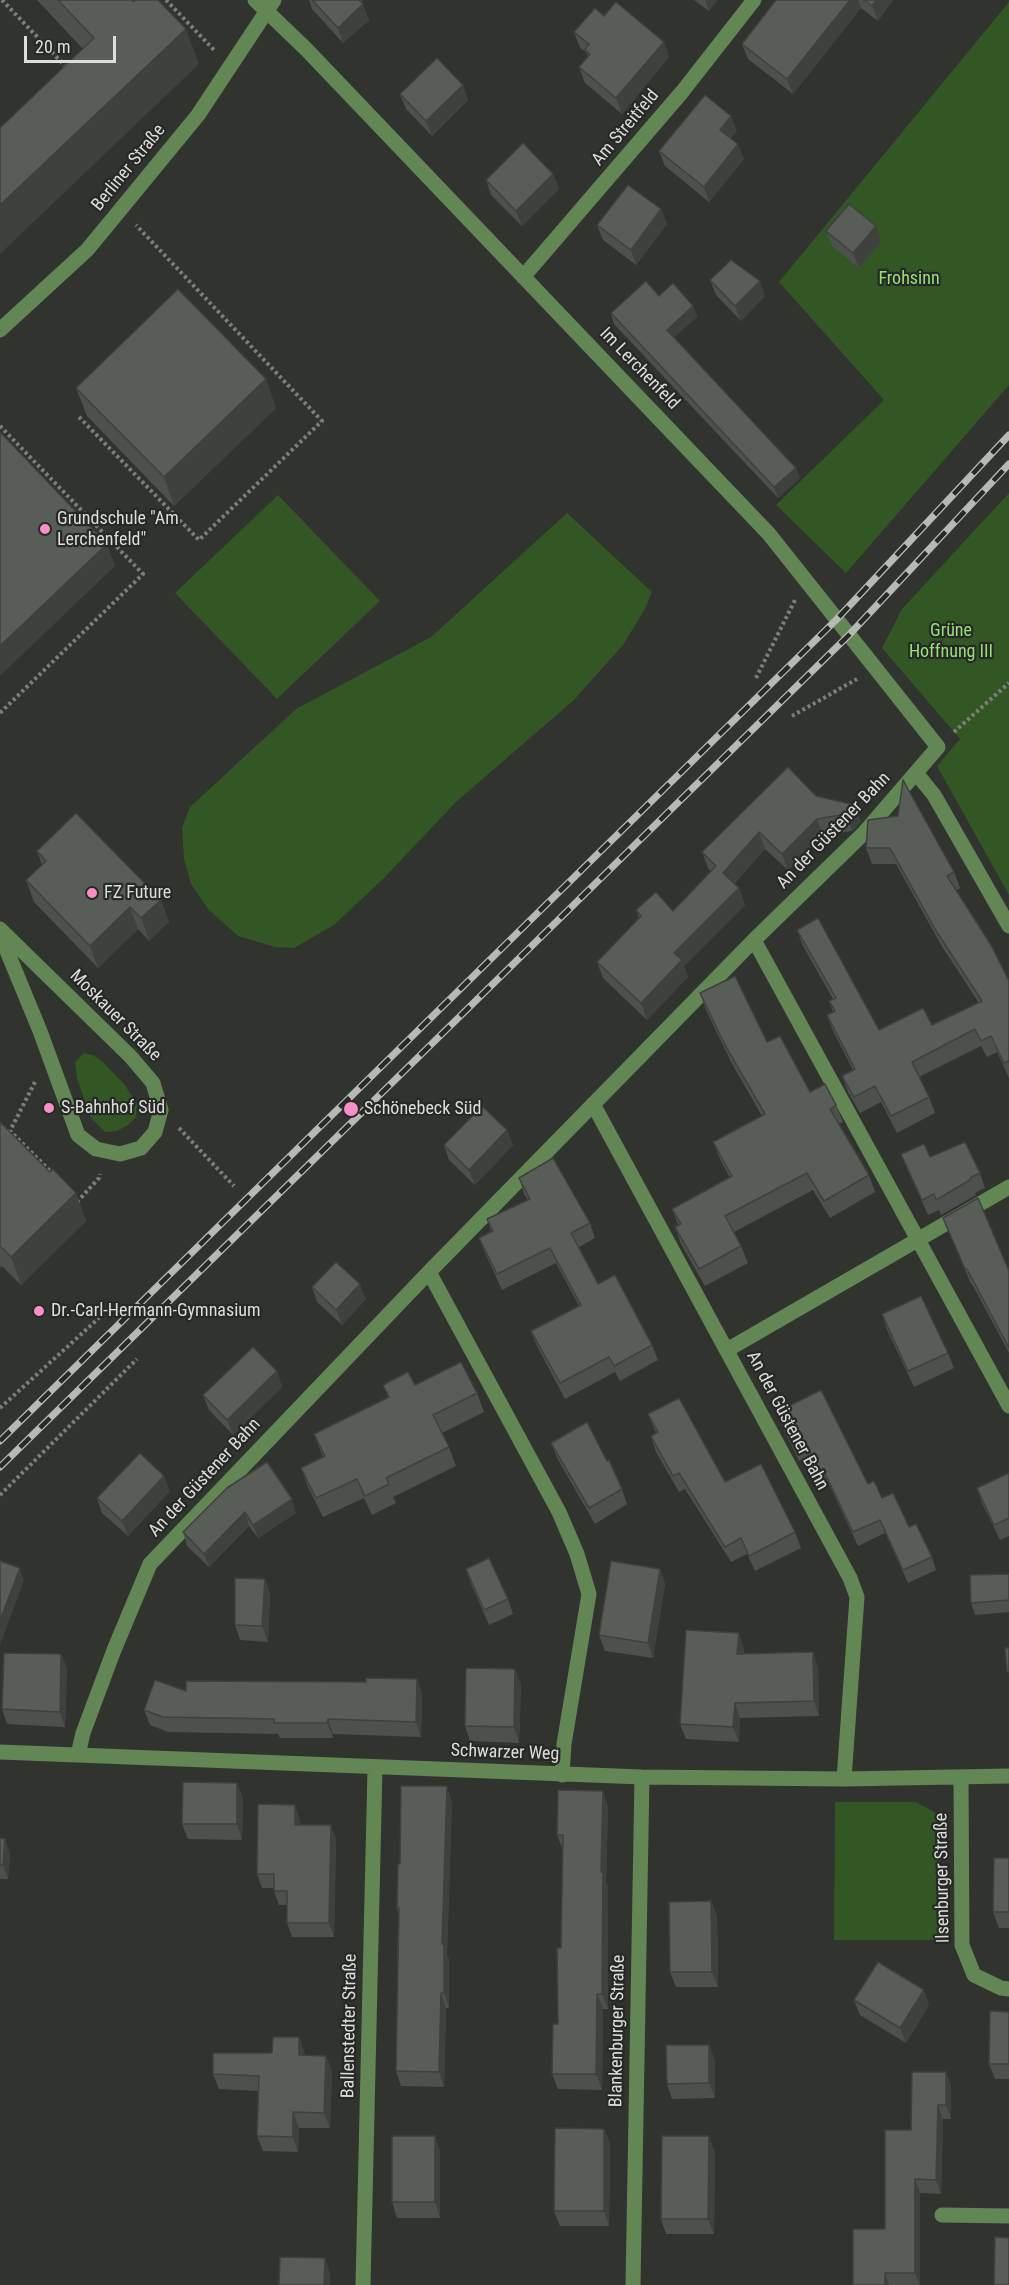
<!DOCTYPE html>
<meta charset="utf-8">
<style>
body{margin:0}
#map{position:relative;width:1009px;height:2285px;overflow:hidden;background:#30332e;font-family:"Roboto Condensed",sans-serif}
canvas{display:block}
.scale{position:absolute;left:24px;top:36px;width:92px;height:27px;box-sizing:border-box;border:3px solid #dcdedb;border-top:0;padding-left:8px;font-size:18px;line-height:21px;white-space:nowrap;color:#dcdedb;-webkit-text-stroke:4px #262925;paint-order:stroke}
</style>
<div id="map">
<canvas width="1009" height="2285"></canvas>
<div class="scale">20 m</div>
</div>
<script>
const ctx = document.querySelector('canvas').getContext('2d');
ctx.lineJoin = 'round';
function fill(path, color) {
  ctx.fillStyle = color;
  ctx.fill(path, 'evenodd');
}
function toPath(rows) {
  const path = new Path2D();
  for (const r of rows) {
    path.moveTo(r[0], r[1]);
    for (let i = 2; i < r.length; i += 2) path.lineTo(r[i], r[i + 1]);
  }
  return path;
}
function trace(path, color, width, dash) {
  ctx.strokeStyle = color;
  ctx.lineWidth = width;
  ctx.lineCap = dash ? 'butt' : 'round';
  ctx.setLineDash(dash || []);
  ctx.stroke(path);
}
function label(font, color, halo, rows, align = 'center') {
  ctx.font = font + ' "Roboto Condensed",sans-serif';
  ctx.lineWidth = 4.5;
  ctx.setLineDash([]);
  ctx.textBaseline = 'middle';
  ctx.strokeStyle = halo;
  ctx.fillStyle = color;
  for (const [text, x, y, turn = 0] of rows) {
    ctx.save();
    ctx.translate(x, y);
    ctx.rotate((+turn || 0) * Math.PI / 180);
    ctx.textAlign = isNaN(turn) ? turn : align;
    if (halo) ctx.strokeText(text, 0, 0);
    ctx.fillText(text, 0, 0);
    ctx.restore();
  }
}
fill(toPath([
 [1009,2,1009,385,846,573,776,505,884,400,779,282],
 [1009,493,1009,895,937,766,960,739,882,648,902,609],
 [278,495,380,601,277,699,175,593],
 [567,513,652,592,645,609,623,645,574,700,456,802,384,878,334,925,294,948,275,947,238,936,209,910,191,884,184,859,182,828,190,807,296,709,431,637],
 [84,1053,93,1055,103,1062,124,1084,137,1104,136,1117,128,1125,117,1131,105,1132,91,1118,77,1079,75,1062],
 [835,1802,916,1802,936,1813,940,1821,940,1940,834,1940]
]), '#335625');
trace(toPath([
 [2,0,68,69],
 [166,0,215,51],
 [79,417,199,540,322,421,136,225],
 [0,426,143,574,0,713],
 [756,678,795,600],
 [792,716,857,679],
 [954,732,1009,683],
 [35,1082,10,1131,53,1174],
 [179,1128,234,1186],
 [77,1202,99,1178,100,1174],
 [0,1408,99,1318],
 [0,1495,137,1359]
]), '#7d7f7b', 4, [3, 3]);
trace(toPath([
 [523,277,682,92,754,0],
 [0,330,87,250,111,221,198,115,274,0],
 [916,773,934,795,1009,926],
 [0,929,131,1057,153,1083,161,1110,155,1132,141,1148,120,1154,96,1149,78,1135,40,1031,0,934],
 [754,940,1009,1406],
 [593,1104,850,1578,857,1597,844,1779],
 [429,1272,559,1512,577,1554,589,1594,564,1744,562,1775],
 [727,1350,1009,1187],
 [0,1752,642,1777,844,1779,1009,1776],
 [78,1755,83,1733,114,1650,150,1564,429,1272,754,940,864,833,938,747,769,534,306,49,255,0],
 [961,1777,962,1945,974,1975,1001,1988,1009,1989],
 [942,2215,1009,2216],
 [363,2285,375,1768],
 [633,2285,642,1777]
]), '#628654', 15);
const rail = toPath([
 [0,1441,837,619,1009,435],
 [0,1467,849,635,1009,464]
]);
trace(rail, '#b7b9b6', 7);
trace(rail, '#262925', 4.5, [14]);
fill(toPath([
 [37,0,132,0,199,64,83,49],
 [309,0,363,0,361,2,369,20,343,43,312,9],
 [694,0,718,0,709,11],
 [776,0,893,0,878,21,861,8,793,94,748,59,742,44],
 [604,16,664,42,669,57,622,114,585,83,579,67,588,57,586,52,580,48,574,32],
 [463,85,468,100,432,136,406,109,400,94],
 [737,131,731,138,744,159,709,202,665,166,659,151],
 [553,174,559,189,522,226,491,195,486,180],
 [661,209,667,224,636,265,603,240,597,225],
 [826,231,881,242,859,268,832,246],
 [710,280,765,296,741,321,716,295],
 [659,296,693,306,697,317,674,337,800,478,778,498,614,324,611,313],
 [76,388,276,408,174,506,87,416],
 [816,796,861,821,852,831,823,835,788,870,765,849,734,884,739,888,745,905,684,966,688,977,647,1020,603,978,597,962,639,918,636,910,673,911,711,872,708,868,702,852],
 [868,820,954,872,960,888,956,891,1009,981,1009,1078,997,1052,987,1057,981,1046,919,1077,929,1097,935,1113,897,1133,881,1102,860,1113,848,1092,842,1076,853,1070,833,1031,827,1015,833,1012,829,1001,833,999,803,946,797,930,879,1030,932,1025,979,1003,941,945,896,864,872,864,866,848],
 [37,851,161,900,169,922,149,941,138,929,98,968,34,902,26,880,42,865],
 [700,993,767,1042,810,1092,836,1105,843,1122,839,1124,869,1175,875,1192,830,1218,813,1190,734,1232,741,1246,748,1263,705,1286,681,1244,675,1227,678,1225,672,1209,730,1178,720,1159,713,1142,762,1116,731,1062,706,1010],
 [0,1122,50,1172,76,1193,86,1221,21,1285,2,1266,0,1268],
 [507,1130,513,1145,475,1185,449,1160,444,1145],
 [901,1154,930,1157,980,1173,985,1188,975,1193,976,1195,941,1215,939,1210,928,1215,907,1169],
 [519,1178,590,1223,595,1238,579,1247,598,1284,652,1345,658,1360,620,1381,615,1372,565,1399,537,1346,531,1331,579,1306,556,1263,502,1290,485,1253,479,1238,491,1232,487,1219,528,1200,524,1194],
 [943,1218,1009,1271,1009,1353,972,1284,971,1284],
 [312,1287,366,1299,342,1325,317,1302],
 [882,1314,948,1353,954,1368,914,1387,887,1330],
 [277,1371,282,1387,233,1435,209,1410,203,1395],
 [383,1385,415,1385,477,1393,484,1412,442,1433,449,1447,456,1466,393,1497,396,1503,372,1515,364,1498,323,1517,308,1487,301,1468,323,1457,314,1434,388,1398],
 [777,1412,868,1484,882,1498,909,1527,932,1557,936,1570,908,1583,885,1533,858,1546,828,1482,824,1484,810,1456,799,1461,782,1426],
 [648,1414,725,1482,795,1532,801,1548,755,1571,747,1554,731,1562,685,1489,679,1492,656,1452,651,1436,656,1433],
 [551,1443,622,1489,627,1504,595,1524,557,1458],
 [1009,1473,1009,1536,1000,1540,982,1503,977,1488],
 [227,1488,296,1513,258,1538,249,1526,209,1567,187,1546,183,1532],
 [170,1491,128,1536,102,1513,97,1498],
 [466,1569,508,1599,513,1614,489,1625,471,1584],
 [660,1569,665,1584,653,1658,605,1651,599,1635],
 [1009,1574,1009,1612,975,1615,971,1603],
 [265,1579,270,1594,268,1642,240,1640,235,1625],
 [744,1649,744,1654,818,1667,819,1716,740,1718,739,1742,686,1739,680,1724],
 [61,1654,67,1669,65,1727,7,1724,2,1709],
 [417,1679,422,1693,421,1737,333,1734,333,1738,280,1738,278,1734,168,1732,150,1725,144,1710,186,1691],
 [521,1684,519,1743,470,1741,465,1726],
 [243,1798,242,1840,188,1839,182,1824],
 [452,1802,447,1954,449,1960,449,2008,446,2008,444,2087,401,2086,396,2071,398,1913,397,1908,400,1864],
 [608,1807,606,1882,608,1887,608,2009,603,2009,602,2090,558,2089,552,2074,558,2024,561,1948,563,1850,557,1835],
 [300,1819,300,1825,336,1839,334,1937,292,1937,287,1923,287,1905,279,1905,274,1891,274,1888,262,1888,257,1874],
 [0,1838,10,1853,8,1879,0,1879],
 [1009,1858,1009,1928,999,1928,993,1912],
 [711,1901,717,1916,718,1987,676,1987,670,1972],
 [854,2000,929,2005,906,2043,860,2015],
 [1009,2012,1009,2079,995,2079,989,2064],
 [299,2037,305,2055,326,2056,332,2071,330,2128,299,2128,298,2152,263,2151,257,2136,258,2091,219,2089,213,2074,272,2053],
 [715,2060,715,2098,672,2099,667,2084],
 [946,2072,951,2087,951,2119,943,2119,941,2194,920,2193,920,2285,853,2285,885,2229,911,2130],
 [604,2129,610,2144,609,2226,560,2226,554,2211],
 [435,2136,440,2152,440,2218,397,2218,392,2202],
 [715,2152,714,2234,666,2234,661,2219]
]), '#4d504c');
fill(toPath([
 [705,0,718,0,709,11],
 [850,0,858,0,861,8,793,94,787,79],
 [876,0,893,0,878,21,872,6],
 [363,4,369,20,343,43,338,28],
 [186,29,199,64,0,254,0,205],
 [664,42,669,57,622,114,616,98],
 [463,85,468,100,432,136,426,121],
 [731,116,737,131,726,145,720,130],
 [738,144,744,159,709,202,704,187],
 [553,174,559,189,522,226,516,211],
 [661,209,667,224,636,265,631,250],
 [876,226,881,242,859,268,853,253],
 [760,281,765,296,741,321,735,306],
 [693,306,697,317,671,340,667,330],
 [266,379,276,408,174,506,164,477],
 [796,468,800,478,778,498,774,487],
 [107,544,115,566,0,676,0,646],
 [855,805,861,821,852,831,846,814],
 [817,819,823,835,788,870,782,854],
 [759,832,765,849,729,889,723,873],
 [739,888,745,905,684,966,688,977,647,1020,641,1003,674,953],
 [161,900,169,922,149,941,141,918],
 [130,907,138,929,98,968,90,946],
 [507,1130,513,1145,475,1185,469,1170],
 [76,1193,86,1221,21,1285,11,1257],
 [360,1284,366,1299,342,1325,336,1310],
 [277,1371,282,1387,233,1435,227,1420],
 [164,1476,170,1491,128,1536,122,1521],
 [292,1499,296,1513,258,1538,253,1525],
 [245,1512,249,1526,209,1567,204,1554],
 [20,1568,24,1581,0,1645,0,1620],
 [660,1569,665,1584,653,1658,648,1643],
 [265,1579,270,1594,268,1642,262,1626],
 [739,1633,744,1649,743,1670,737,1654],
 [813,1652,818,1667,819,1716,814,1701],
 [61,1654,67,1669,65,1727,60,1712],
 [515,1669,521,1684,519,1743,514,1727],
 [417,1679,422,1693,421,1737,416,1722],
 [735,1703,740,1718,739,1742,733,1727],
 [328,1719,333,1734,333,1738,327,1723],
 [237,1783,243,1798,242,1840,237,1824],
 [447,1786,452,1802,447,1954,449,1960,449,2008,444,1993,442,1944],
 [603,1791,608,1807,606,1882,608,1887,608,2009,602,1994,601,1872],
 [295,1805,300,1819,300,1839,295,1825],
 [331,1825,336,1839,334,1937,329,1923],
 [5,1839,10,1853,8,1879,3,1865],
 [711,1901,717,1916,718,1987,712,1972],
 [924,1990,929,2005,906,2043,900,2028],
 [441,1993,446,2008,444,2087,439,2072],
 [597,1994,603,2009,602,2090,596,2074],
 [299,2037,305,2053,305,2070,299,2055],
 [709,2045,715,2060,715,2098,709,2083],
 [326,2056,332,2071,330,2128,324,2113],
 [946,2072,951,2087,951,2119,946,2105],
 [938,2105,943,2119,941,2194,936,2180],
 [293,2112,299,2128,298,2152,293,2137],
 [604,2129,610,2144,609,2226,604,2211],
 [435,2136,440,2152,440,2218,435,2202],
 [709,2136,715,2152,714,2234,708,2219],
 [915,2179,920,2193,920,2285,915,2273],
 [325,2258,330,2273,330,2285,324,2285],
 [885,2273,889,2285,885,2285]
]), '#3e413e');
const building = toPath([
 [58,0,132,0,133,2,136,0,158,0,186,29,0,205,0,128,94,38,58,0],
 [312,0,359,0,363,4,338,28,312,0],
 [776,0,850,0,787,79,742,44,776,0],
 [864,0,876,0,872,6,864,0],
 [616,2,664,42,616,98,579,67,590,54,585,50,589,44,574,32,595,8,604,16,616,2],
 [437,58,463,85,426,121,400,94,437,58],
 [705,95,731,116,720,130,738,144,704,187,659,151,705,95],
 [523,143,553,174,516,211,486,180,523,143],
 [628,185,661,209,631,250,597,225,628,185],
 [849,204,876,226,853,253,826,231,849,204],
 [731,260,760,281,735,306,710,280,731,260],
 [646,281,659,296,673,283,693,306,667,330,796,468,774,487,611,313,646,281],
 [178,289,266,379,164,477,76,388,178,289],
 [0,432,107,544,0,646,0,432],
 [788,767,816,796,855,805,846,814,817,819,782,854,759,832,723,873,739,888,674,953,682,960,641,1003,597,962,641,916,636,910,656,892,673,911,716,866,702,852,788,767],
 [903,780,954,872,947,876,991,945,1009,981,1009,1062,1008,1061,1004,1063,991,1036,981,1041,975,1029,912,1062,929,1097,891,1116,875,1086,854,1097,842,1076,855,1069,827,1015,835,1011,829,1001,836,998,797,930,818,918,879,1030,923,1008,932,1025,982,1001,935,929,890,848,866,848,868,820,898,816,903,780],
 [76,813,161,900,141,918,130,907,90,946,26,880,46,861,37,851,76,813],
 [735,976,767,1042,780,1036,810,1092,825,1084,836,1105,830,1109,869,1175,824,1201,807,1173,725,1216,741,1246,699,1269,675,1227,681,1224,672,1209,732,1176,713,1142,765,1114,725,1045,700,993,735,976],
 [482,1106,507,1130,469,1170,444,1145,482,1106],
 [0,1122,50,1172,53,1169,76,1193,11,1257,0,1246,0,1122],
 [965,1142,980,1173,970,1178,970,1180,936,1200,934,1194,922,1200,901,1154,924,1144,930,1157,965,1142],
 [553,1158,590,1223,571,1233,598,1284,615,1275,652,1345,614,1366,609,1357,560,1383,531,1331,581,1305,550,1248,497,1274,479,1238,493,1231,487,1219,530,1199,519,1178,553,1158],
 [978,1198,1009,1271,1009,1348,967,1269,965,1269,943,1218,978,1198],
 [336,1262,360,1284,336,1310,312,1287,336,1262],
 [921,1296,948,1353,908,1371,882,1314,921,1296],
 [253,1347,277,1371,227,1420,203,1395,253,1347],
 [461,1362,477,1393,433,1415,449,1447,386,1478,389,1484,365,1496,357,1479,316,1498,301,1468,325,1456,314,1434,389,1397,383,1385,408,1372,415,1385,461,1362],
 [821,1390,868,1484,874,1481,882,1498,893,1493,909,1527,916,1524,932,1557,903,1570,880,1520,853,1532,823,1469,819,1471,805,1442,795,1447,777,1412,821,1390],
 [679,1398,725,1482,761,1464,795,1532,749,1556,741,1538,725,1547,679,1473,673,1476,651,1436,658,1432,648,1414,679,1398],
 [587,1422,607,1461,609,1460,622,1489,589,1508,551,1443,587,1422],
 [140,1453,164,1476,122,1521,97,1498,140,1453],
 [267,1462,292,1499,253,1525,245,1512,204,1554,183,1532,227,1488,267,1462],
 [1009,1473,1009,1518,994,1525,977,1488,1009,1473],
 [489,1558,508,1599,484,1610,466,1569,489,1558],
 [0,1561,20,1568,0,1620,0,1561],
 [611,1561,660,1569,648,1643,599,1635,611,1561],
 [1009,1574,1009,1600,971,1603,970,1575,1009,1574],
 [235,1578,265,1579,262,1626,235,1625,235,1578],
 [686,1630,739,1633,737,1654,813,1652,814,1701,735,1703,733,1727,680,1724,686,1630],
 [1005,1648,1009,1648,1009,1672,1007,1672,1005,1648],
 [4,1653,61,1654,60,1712,2,1709,4,1653],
 [466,1668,515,1669,514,1727,465,1726,466,1668],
 [366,1678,417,1679,416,1722,328,1719,327,1723,274,1723,274,1719,163,1717,144,1710,155,1680,186,1691,186,1681,366,1682,366,1678],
 [183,1782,237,1783,237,1824,182,1824,183,1782],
 [401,1786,447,1786,442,1944,444,1944,444,1993,441,1993,439,2072,396,2071,399,1908,397,1908,398,1864,400,1864,401,1786],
 [558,1790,603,1791,601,1872,603,1872,602,1994,597,1994,596,2074,552,2074,553,2024,558,2024,557,1948,561,1948,563,1835,557,1835,558,1790],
 [258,1804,295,1805,295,1825,331,1825,329,1923,287,1923,287,1891,274,1891,274,1874,257,1874,258,1804],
 [0,1838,5,1839,3,1865,0,1865,0,1838],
 [994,1858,1009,1858,1009,1912,993,1912,994,1858],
 [711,1901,712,1972,670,1972,669,1902,711,1901],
 [878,1962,924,1990,900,2028,854,2000,878,1962],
 [990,2011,1009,2012,1009,2064,989,2064,990,2011],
 [273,2037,299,2037,299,2055,326,2056,324,2113,293,2112,293,2137,257,2136,259,2076,213,2074,213,2053,272,2053,273,2037],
 [666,2045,709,2045,709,2083,667,2084,666,2045],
 [912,2072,946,2072,946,2105,938,2105,936,2180,915,2179,915,2273,885,2273,885,2285,853,2285,853,2229,885,2229,885,2130,911,2130,912,2072],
 [555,2128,604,2129,604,2211,554,2211,555,2128],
 [392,2136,435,2136,435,2202,392,2202,392,2136],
 [662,2136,709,2136,708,2219,661,2219,662,2136],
 [995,2237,1009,2238,1009,2285,994,2285,995,2237],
 [280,2257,325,2258,324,2285,279,2285,280,2257]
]);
fill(building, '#595d58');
trace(building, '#3e413e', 1.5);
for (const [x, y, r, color] of [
 [45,529,6,"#f98fc9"],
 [92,893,6,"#f98fc9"],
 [49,1108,6,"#f98fc9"],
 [351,1109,8,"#f98fc9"],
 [39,1311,6,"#f98fc9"]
]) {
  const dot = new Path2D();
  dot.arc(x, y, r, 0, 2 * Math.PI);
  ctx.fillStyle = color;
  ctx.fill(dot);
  trace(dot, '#262925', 2);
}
label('18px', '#dcdedb', '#262925', [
 ["Am Streitfeld",626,128,-50],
 ["Berliner Straße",129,168,-51],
 ["Im Lerchenfeld",639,369,46],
 ["An der Güstener Bahn",834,831,-46],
 ["Moskauer Straße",115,1016,45],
 ["An der Güstener Bahn",787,1421,62],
 ["An der Güstener Bahn",205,1478,-47],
 ["Schwarzer Weg",505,1753,2],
 ["Ilsenburger Straße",943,1878,-91],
 ["Ballenstedter Straße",350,2026,-89],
 ["Blankenburger Straße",618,2031,-89]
]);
label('18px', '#96e178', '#262925', [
 ["Frohsinn",909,279],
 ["Grüne",951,631],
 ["Hoffnung III",951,652]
]);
label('18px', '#dcdedb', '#262925', [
 ["Grundschule \"Am",57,519],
 ["Lerchenfeld\"",57,540],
 ["FZ Future",104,893],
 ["S-Bahnhof Süd",61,1108],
 ["Schönebeck Süd",364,1109],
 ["Dr.-Carl-Hermann-Gymnasium",51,1311]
], 'left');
</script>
